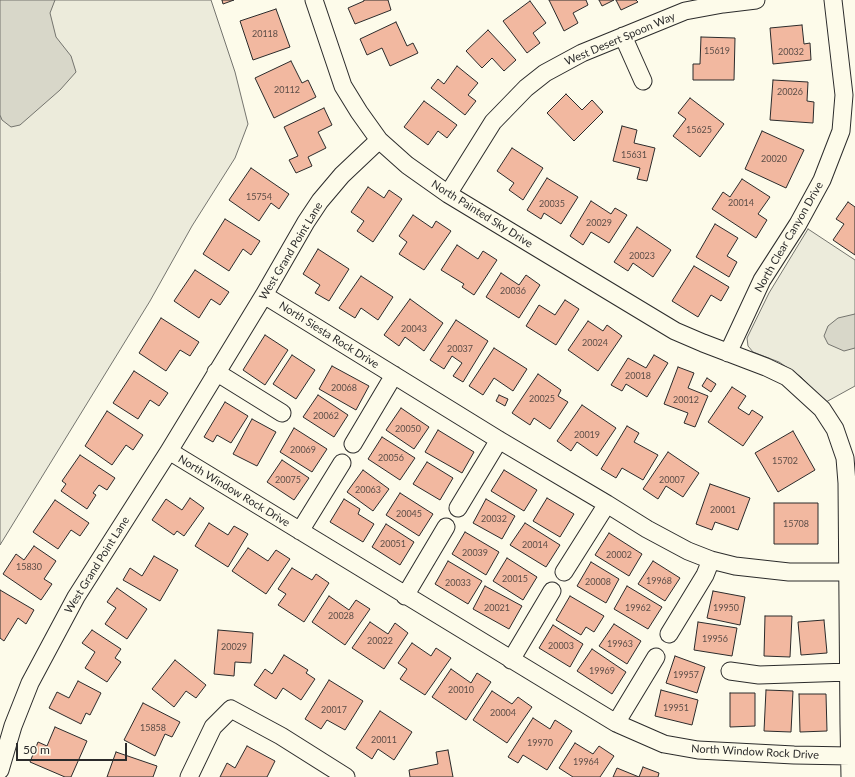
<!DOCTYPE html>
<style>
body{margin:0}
#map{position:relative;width:855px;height:777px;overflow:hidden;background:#fdfbea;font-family:Lato,sans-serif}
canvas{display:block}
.scale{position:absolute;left:16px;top:743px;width:111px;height:18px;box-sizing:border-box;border:2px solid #2b2b2b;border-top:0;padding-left:5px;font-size:12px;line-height:14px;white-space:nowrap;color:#2b2b2b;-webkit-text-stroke:3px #fdfbea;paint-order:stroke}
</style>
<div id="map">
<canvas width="855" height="777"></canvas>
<div class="scale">50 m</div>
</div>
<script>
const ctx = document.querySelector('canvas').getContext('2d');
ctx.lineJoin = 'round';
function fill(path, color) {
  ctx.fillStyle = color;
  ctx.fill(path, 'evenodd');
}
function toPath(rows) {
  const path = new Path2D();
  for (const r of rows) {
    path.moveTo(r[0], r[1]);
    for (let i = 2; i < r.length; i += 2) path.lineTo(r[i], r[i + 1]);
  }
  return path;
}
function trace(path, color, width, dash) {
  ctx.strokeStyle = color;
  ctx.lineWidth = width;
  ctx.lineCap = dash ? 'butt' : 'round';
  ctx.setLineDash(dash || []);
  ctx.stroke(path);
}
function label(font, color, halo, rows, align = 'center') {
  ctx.font = font + ' Lato,sans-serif';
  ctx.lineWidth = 3;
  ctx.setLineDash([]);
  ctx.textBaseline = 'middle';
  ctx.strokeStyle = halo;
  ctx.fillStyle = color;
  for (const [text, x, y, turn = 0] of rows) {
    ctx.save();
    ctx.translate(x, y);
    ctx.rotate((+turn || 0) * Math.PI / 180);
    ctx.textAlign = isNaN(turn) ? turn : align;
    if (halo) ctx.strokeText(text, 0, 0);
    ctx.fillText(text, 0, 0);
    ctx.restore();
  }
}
const green = toPath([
 [0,0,211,0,235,72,248,124,235,158,192,226,150,301,0,545,0,0],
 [808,229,855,260,855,386,826,402,801,377,779,362,753,352,748,346,747,338,769,293,808,229]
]);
fill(green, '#ecebdb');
trace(green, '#74746e', 1);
const water = toPath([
 [0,0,55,0,50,13,56,37,71,56,76,72,60,90,20,125,11,127,2,120,0,115,0,0],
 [855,314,855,348,844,351,828,344,824,336,828,326,838,318,855,314]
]);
fill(water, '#d8d7c9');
trace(water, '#74746e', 1);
const building = toPath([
 [222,0,234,0,223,4,222,0],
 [364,0,388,0,391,10,355,24,348,8,364,1,364,0],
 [549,0,586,0,588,5,573,13,578,23,564,31,549,0],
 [599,0,614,0,602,6,599,0],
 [616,0,636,0,638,2,621,10,616,0],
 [530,1,546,23,533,33,540,43,527,53,503,21,530,1],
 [276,9,290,47,253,60,240,21,276,9],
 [396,22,407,46,413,43,418,53,390,66,382,48,367,55,360,39,396,22],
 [802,25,804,44,810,43,811,60,773,64,770,28,802,25],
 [488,30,516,60,504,71,492,58,482,68,466,51,488,30],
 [701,37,735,38,734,80,693,80,693,64,700,64,701,37],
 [291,61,302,83,308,80,316,97,274,118,255,78,291,61],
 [457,66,478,83,468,95,476,101,465,115,431,88,438,79,444,84,457,66],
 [773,80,808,82,807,101,814,102,813,123,770,120,773,80],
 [566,94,582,110,592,100,603,112,574,141,547,113,566,94],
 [690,98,724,124,700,157,673,136,686,119,678,113,690,98],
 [424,101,457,125,447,138,438,131,428,145,404,127,424,101],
 [324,108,332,125,318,132,326,148,308,157,312,166,296,173,289,160,298,156,284,127,324,108],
 [622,126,637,130,634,143,655,148,647,181,637,179,640,168,613,161,622,126],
 [762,131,804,150,786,188,745,169,762,131],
 [512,148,543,168,523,200,509,190,514,183,497,171,512,148],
 [251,168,289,194,279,209,271,203,259,221,229,200,251,168],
 [547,178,578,197,561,224,544,213,541,219,527,210,547,178],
 [742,179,770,197,758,214,767,220,756,238,712,209,723,192,730,197,742,179],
 [368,187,384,198,389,190,402,199,373,242,357,231,364,221,351,212,368,187],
 [591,201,611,214,615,208,627,215,609,243,591,232,583,245,570,236,591,201],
 [848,202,855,207,855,255,833,240,844,224,836,219,848,202],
 [413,215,432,228,436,221,451,231,424,270,399,254,407,242,399,236,413,215],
 [225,219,260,241,251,255,243,249,229,271,203,254,225,219],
 [715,224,738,238,727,256,737,262,729,277,696,257,715,224],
 [637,227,671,250,653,277,633,263,628,271,614,262,637,227],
 [457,245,478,259,483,251,497,260,474,295,462,287,464,284,441,270,457,245],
 [318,249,349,269,329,301,315,293,320,285,303,274,318,249],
 [694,266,729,287,721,301,711,295,698,317,672,301,694,266],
 [195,270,229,292,220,305,211,299,199,318,174,301,195,270],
 [501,273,519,285,526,275,540,285,519,318,486,297,501,273],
 [361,276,393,297,378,320,361,308,355,318,339,308,361,276],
 [410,299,443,323,424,351,405,337,399,346,384,335,410,299],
 [565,300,579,309,556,345,526,326,539,305,555,315,565,300],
 [161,318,199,342,190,356,180,350,166,371,139,353,161,318],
 [456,320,488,341,463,382,453,376,462,363,452,356,444,369,430,360,456,320],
 [588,321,603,331,607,325,622,336,598,371,568,350,588,321],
 [265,335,288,350,265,385,243,370,265,335],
 [494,348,527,369,513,391,494,378,483,395,469,386,494,348],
 [292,355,315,370,296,399,273,384,292,355],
 [654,355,668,363,647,397,626,384,622,391,611,385,628,358,646,368,654,355],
 [332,366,369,386,356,410,319,389,332,366],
 [678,367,694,373,688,388,708,396,695,427,684,423,688,413,664,404,678,367],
 [134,371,168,393,159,406,150,400,138,419,113,403,134,371],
 [538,374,561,390,558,396,568,402,550,429,534,418,530,425,512,413,538,374],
 [707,378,716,384,711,392,702,386,707,378],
 [732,387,746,396,738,408,749,415,752,410,763,417,743,446,708,422,732,387],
 [318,395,348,415,334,437,303,417,318,395],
 [499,395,508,399,505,406,496,401,499,395],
 [225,402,248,416,231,443,217,435,213,442,204,437,225,402],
 [582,405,616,428,597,456,577,442,571,451,557,441,582,405],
 [401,408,429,427,414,449,386,430,401,408],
 [107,411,143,435,133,450,126,445,112,465,85,446,107,411],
 [252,419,276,432,257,466,233,454,252,419],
 [627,426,639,433,634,442,658,455,643,480,622,468,616,478,601,469,627,426],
 [294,428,327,449,312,472,280,452,294,428],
 [438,430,474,452,462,473,425,452,438,430],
 [793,431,815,470,778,492,755,453,793,431],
 [382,437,415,458,400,480,368,459,382,437],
 [668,452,699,473,683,497,666,486,658,499,643,489,668,452],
 [80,455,115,478,107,490,99,485,93,493,96,495,87,509,61,491,66,484,62,481,80,455],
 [282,460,309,478,294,500,267,482,282,460],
 [427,462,453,478,440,500,413,484,427,462],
 [363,470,389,489,373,511,347,492,363,470],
 [504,470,537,490,524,511,491,491,504,470],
 [710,484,750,498,738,530,715,522,712,530,696,524,710,484],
 [400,493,433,514,419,536,386,515,400,493],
 [190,498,204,508,184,536,177,531,174,535,152,520,166,499,182,510,190,498],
 [547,498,574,514,560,537,533,521,547,498],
 [344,499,360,509,358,514,374,524,363,542,330,522,344,499],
 [486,499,515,516,502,539,473,523,486,499],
 [55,500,89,523,80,536,71,530,58,549,33,532,55,500],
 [774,503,818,503,818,544,774,544,774,503],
 [209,523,228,535,234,526,248,534,228,567,195,546,209,523],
 [525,523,560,545,546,567,510,545,525,523],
 [386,524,414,542,400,565,372,547,386,524],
 [465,532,499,552,486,575,452,554,465,532],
 [609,533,642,554,629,576,595,555,609,533],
 [34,546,56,561,44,579,52,584,41,600,3,574,16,554,24,560,34,546],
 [248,548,268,561,276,550,290,559,266,594,232,571,248,548],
 [154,556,178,570,160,601,123,580,130,568,142,576,154,556],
 [507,558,537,577,523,600,493,581,507,558],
 [448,561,482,581,468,604,435,584,448,561],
 [653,561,680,578,665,601,638,584,653,561],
 [591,562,619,579,606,603,577,586,591,562],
 [292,568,312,580,316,574,329,583,304,622,278,605,286,594,278,589,292,568],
 [485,586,522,606,509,629,473,609,485,586],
 [627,586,662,607,648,629,614,609,627,586],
 [117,588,147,609,127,639,105,624,116,608,107,602,117,588],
 [0,590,34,610,26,624,18,618,4,641,0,638,0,590],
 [713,591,745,597,740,625,707,618,713,591],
 [329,596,349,610,356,600,370,609,345,645,312,622,329,596],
 [570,596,604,616,594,632,586,627,581,635,556,620,570,596],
 [765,616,792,616,790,657,764,656,765,616],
 [824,620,827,653,801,655,798,622,824,620],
 [370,622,388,634,395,623,408,633,384,669,352,648,370,622],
 [698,622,737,628,732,656,694,650,698,622],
 [614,624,641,641,627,664,599,646,614,624],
 [553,625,583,644,570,667,539,648,553,625],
 [92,630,121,649,115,658,121,662,107,682,85,668,95,652,82,643,92,630],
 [218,630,253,633,251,663,235,662,234,676,214,674,218,630],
 [412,643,431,656,436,648,451,658,425,695,400,679,407,669,398,663,412,643],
 [592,649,626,672,612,694,577,671,592,649],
 [284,655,308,670,306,673,315,679,301,700,283,688,276,699,254,685,265,669,272,674,284,655],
 [675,656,705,667,697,693,666,683,675,656],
 [175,660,206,685,196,698,186,691,174,707,152,689,175,660],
 [451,669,471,683,477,673,491,682,466,720,432,697,451,669],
 [329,680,363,701,345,730,327,720,321,729,305,719,329,680],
 [78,681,101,693,90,715,86,713,81,724,49,708,57,692,69,698,78,681],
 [661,690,698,700,692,725,655,716,661,690],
 [766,690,793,691,791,732,764,731,766,690],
 [492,691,512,704,518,697,532,707,507,743,473,720,492,691],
 [730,693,755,693,755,726,730,727,730,693],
 [799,694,826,694,827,731,800,732,799,694],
 [143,703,180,722,172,737,165,734,155,756,124,740,143,703],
 [380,711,412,732,394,760,378,749,372,759,356,748,380,711],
 [533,718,550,729,555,720,572,731,547,770,523,755,518,763,508,757,533,718],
 [55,727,87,741,71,777,65,777,30,762,38,742,47,746,55,727],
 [575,743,593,754,599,746,614,756,600,777,573,777,559,768,575,743],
 [247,746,275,761,267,777,220,777,227,763,235,768,247,746],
 [448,750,453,777,410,777,409,770,438,764,436,752,448,750],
 [116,752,157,766,153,777,107,777,116,752],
 [643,767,659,773,658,777,613,777,617,768,639,777,643,767]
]);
fill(building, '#f2b8a0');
trace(building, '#2b2b2b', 1);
const minor = toPath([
 [314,0,343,86,359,112,379,140,407,165,448,194,675,331,703,343,766,367,787,377,822,409,835,429,845,458,847,483,849,724,850,777],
 [623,36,643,81],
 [448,194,493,122,526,88,545,73,582,53,685,11,723,4,756,0],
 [264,295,499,440,607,504,647,529,688,551,711,560,735,566,789,572,847,572],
 [728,353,762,280,798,224,822,180,841,131,844,95,833,0],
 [216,372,282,413],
 [353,444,394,375],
 [169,451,616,723,664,744,698,750,794,755,850,756],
 [458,508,499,440],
 [300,531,342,463],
 [564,572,607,504],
 [405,596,446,527],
 [669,634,705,575,711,560],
 [511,660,552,591],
 [730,671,759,675,849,672],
 [616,723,656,657],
 [0,770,13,726,30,683,76,597,169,451,264,295,306,222,320,201,342,175,379,140],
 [189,777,213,727,231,709,281,736,346,777]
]);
trace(minor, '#2b2b2b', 19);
trace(minor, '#fdfbea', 17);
label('9px', '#5d4e48', null, [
 ["20118",265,34],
 ["15619",717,51],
 ["20032",791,52],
 ["20112",287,90],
 ["20026",790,92],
 ["15625",699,130],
 ["15631",634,155],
 ["20020",774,159],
 ["15754",259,197],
 ["20014",741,203],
 ["20035",552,204],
 ["20029",599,223],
 ["20023",642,256],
 ["20036",513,291],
 ["20043",414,329],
 ["20024",595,343],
 ["20037",460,349],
 ["20018",638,376],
 ["20068",344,388],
 ["20025",542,399],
 ["20012",686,400],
 ["20062",326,416],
 ["20050",408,429],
 ["20019",587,435],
 ["20069",303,450],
 ["20056",391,458],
 ["15702",785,461],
 ["20075",288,480],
 ["20007",672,480],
 ["20063",368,490],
 ["20001",723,510],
 ["20045",409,514],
 ["20032",494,519],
 ["15708",796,524],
 ["20051",393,544],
 ["20014",535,545],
 ["20039",475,553],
 ["20002",619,555],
 ["15830",29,567],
 ["20015",515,579],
 ["19968",659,581],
 ["20008",598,582],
 ["20033",458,583],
 ["20021",497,608],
 ["19962",638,608],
 ["19950",726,608],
 ["20028",341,616],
 ["19956",715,639],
 ["20022",380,641],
 ["19963",620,644],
 ["20003",561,646],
 ["20029",234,647],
 ["19969",602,671],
 ["19957",686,675],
 ["20010",461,690],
 ["19951",676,708],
 ["20017",334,710],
 ["20004",503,713],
 ["15858",153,728],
 ["20011",384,740],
 ["19970",540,743],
 ["19964",586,762]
]);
label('11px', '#2b2b2b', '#fdfbea', [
 ["West Desert Spoon Way",620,39,-23],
 ["North Painted Sky Drive",482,214,32],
 ["North Clear Canyon Drive",789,237,-60],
 ["West Grand Point Lane",291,251,-59],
 ["North Siesta Rock Drive",329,335,32],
 ["North Window Rock Drive",234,491,31],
 ["West Grand Point Lane",97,565,-58],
 ["North Window Rock Drive",755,752,3]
]);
</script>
